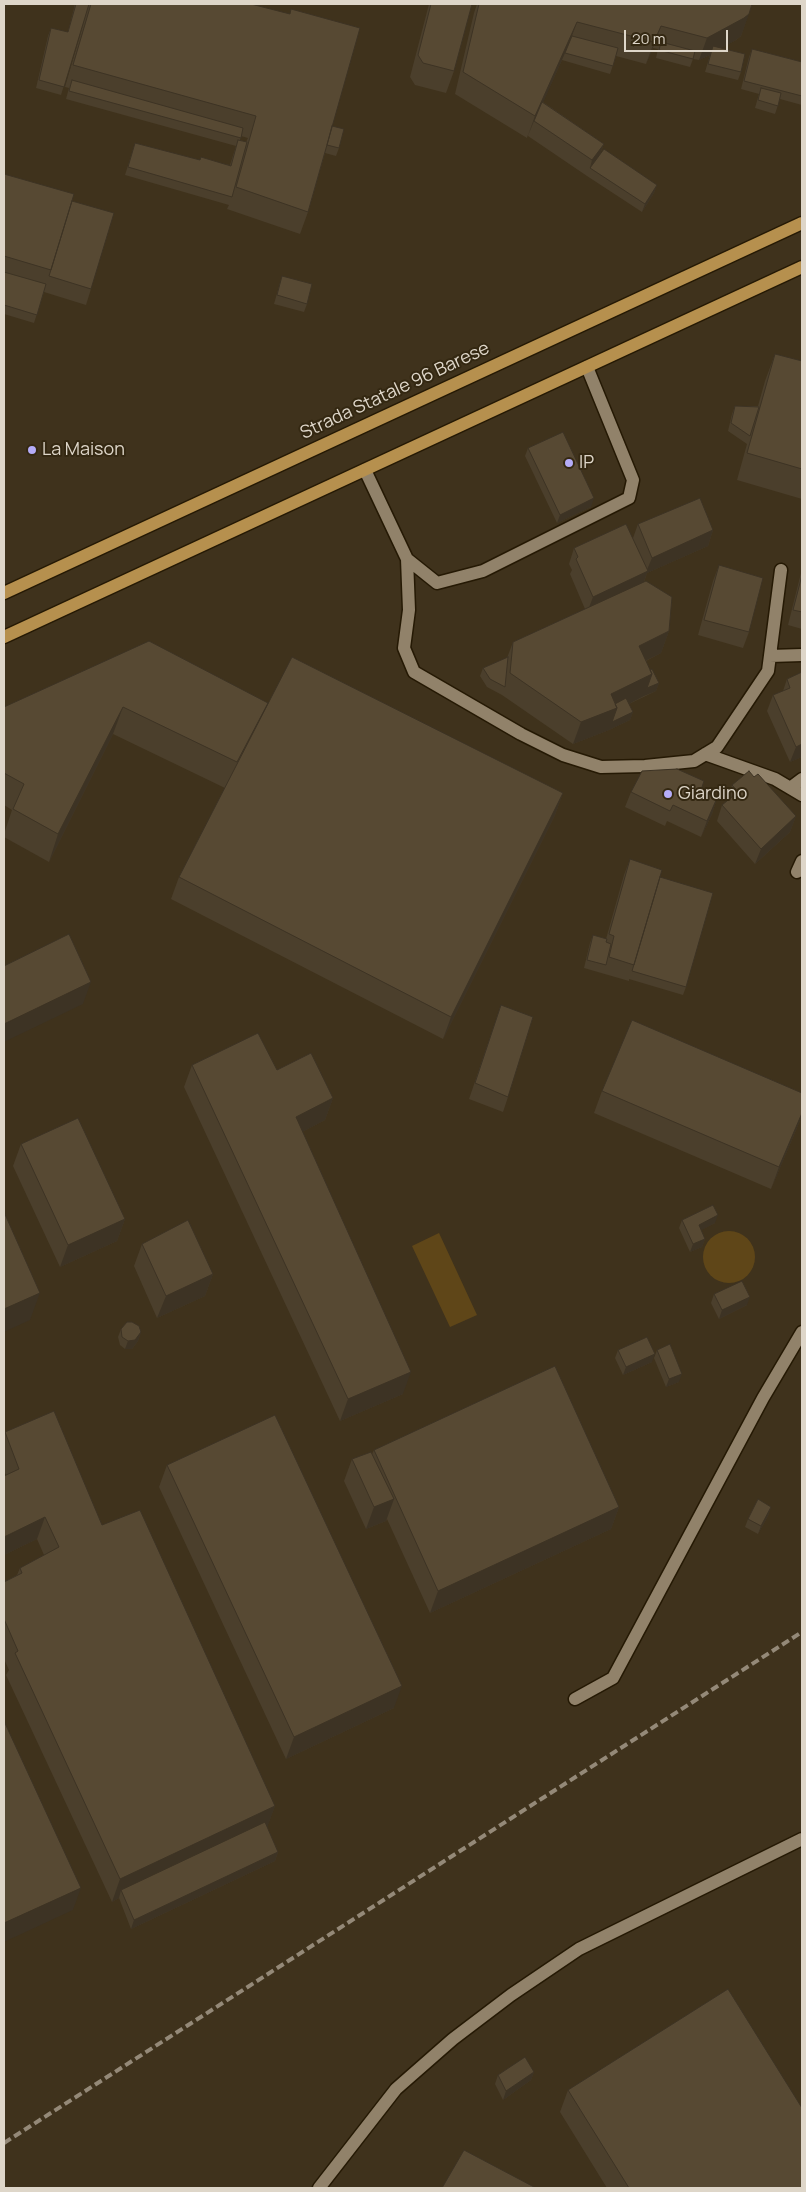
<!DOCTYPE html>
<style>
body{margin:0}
#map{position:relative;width:806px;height:2192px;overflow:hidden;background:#3f321c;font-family:Manrope,sans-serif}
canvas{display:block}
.frame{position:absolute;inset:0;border:5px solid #ded6c9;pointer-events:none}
.scale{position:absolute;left:624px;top:30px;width:104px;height:22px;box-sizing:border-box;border:2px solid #ded6c9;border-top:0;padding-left:6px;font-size:15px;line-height:18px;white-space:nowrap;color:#ded6c9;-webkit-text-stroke:4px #342812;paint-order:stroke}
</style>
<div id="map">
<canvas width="806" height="2192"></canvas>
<div class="frame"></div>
<div class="scale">20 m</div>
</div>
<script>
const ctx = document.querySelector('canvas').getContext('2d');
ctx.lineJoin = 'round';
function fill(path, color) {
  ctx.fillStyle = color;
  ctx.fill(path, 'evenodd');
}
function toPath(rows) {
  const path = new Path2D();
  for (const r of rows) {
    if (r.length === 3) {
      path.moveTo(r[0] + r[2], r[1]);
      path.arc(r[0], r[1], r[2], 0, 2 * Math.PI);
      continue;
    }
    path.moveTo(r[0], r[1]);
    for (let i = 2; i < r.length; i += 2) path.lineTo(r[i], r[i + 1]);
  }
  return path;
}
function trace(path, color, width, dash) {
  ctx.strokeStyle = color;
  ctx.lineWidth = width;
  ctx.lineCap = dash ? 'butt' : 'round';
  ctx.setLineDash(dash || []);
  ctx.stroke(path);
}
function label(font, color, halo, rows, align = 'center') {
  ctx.font = font + ' Manrope,sans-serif';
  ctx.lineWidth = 4;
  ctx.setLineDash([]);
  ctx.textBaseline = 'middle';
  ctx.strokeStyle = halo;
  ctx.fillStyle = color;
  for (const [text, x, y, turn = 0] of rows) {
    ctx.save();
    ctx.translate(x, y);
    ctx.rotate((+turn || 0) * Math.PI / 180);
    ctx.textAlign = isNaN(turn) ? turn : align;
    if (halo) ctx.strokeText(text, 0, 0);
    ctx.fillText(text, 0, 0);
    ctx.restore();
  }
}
fill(toPath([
 [729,1257,26],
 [439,1233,477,1315,450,1327,412,1246]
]), '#5f4618');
const lane = toPath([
 [365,470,407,559,409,610,404,648,414,672,521,734,563,755,601,767,645,766,694,761,717,747,768,671,781,570],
 [407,559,437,583,483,571,629,498,633,480,587,367],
 [770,656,802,655],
 [705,754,775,779,802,795],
 [790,788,802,779],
 [797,872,802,861]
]);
const street = toPath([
 [575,1699,613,1678,763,1398,802,1332],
 [319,2188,396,2089,453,2039,511,1995,579,1949,802,1839]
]);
const primary = toPath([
 [4,593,802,223],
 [4,637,802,267]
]);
trace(lane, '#251904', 15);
trace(street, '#251904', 15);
trace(primary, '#251904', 15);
trace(lane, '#91826a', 12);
trace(street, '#91826a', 12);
trace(primary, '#b6904e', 12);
trace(toPath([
 [4,2143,802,1632]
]), '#948978', 4, [8, 4]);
fill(toPath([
 [75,4,252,4,332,126,339,148,336,156,325,153,308,212,300,234,227,209,229,205,125,175,135,143,200,160,230,165,236,146,66,99,69,88,65,87,85,18,61,95,36,88,48,36,51,28,68,32],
 [241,136,248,138,246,142,240,140],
 [429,4,472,4,454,71,446,93,415,85,410,77],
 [477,4,752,4,741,36,736,40,721,48,741,72,738,80,705,72,710,55,699,60,693,59,690,67,656,58,658,49,653,48,646,64,616,56,610,74,562,60,543,102,604,144,600,154,657,185,654,193,642,212,587,176,528,136,528,135,527,138,455,94,474,13],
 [752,49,802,62,802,105,780,99,775,114,755,108,759,94,741,89,749,57],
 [4,174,72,201,91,289,86,305,44,292,34,323,4,314],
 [282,276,307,304,304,312,274,304],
 [775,354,802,361,802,499,737,480,747,444,728,431,732,414,735,406,758,406,765,381],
 [528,448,591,507,557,523,525,456],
 [638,524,713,530,708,546,647,573,644,582,669,631,661,653,646,661,650,670,659,683,656,691,629,704,633,712,630,720,609,730,573,744,502,695,487,687,480,676,483,668,507,658,513,642,585,609,570,574,572,570,569,564,574,548,633,538],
 [719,565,749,632,743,648,698,635,713,581],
 [802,569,802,629,788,625],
 [802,672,802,757,790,762,767,711,773,695,783,691,787,679],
 [268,703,563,793,555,815,443,1039,171,899,179,877,225,788,113,734,49,862,4,837,4,834,12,810,4,805,4,707],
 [754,777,796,816,790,832,755,864,717,821,722,805,727,801,732,785],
 [701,790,717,798,712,814,701,837,667,821,665,826,625,807,631,792],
 [630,859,660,877,686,987,683,995,629,979,629,981,584,968,590,943,593,935,606,939,624,875],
 [501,1005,508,1097,503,1112,469,1099],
 [192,1065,277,1070,333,1098,325,1120,302,1132,403,1394,340,1421,184,1087],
 [602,1091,802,1116,771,1189,594,1113],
 [21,1144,125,1219,117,1241,60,1267,13,1166],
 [682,1220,715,1223,701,1230,705,1239,702,1247,690,1252,679,1228],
 [142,1244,213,1274,205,1296,157,1318,134,1266],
 [714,1294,747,1305,719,1319,711,1303],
 [121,1329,141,1332,138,1341,132,1349,125,1349,120,1345,118,1337],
 [618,1350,652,1362,623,1375,615,1358],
 [657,1350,679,1382,666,1387,654,1358],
 [5,1432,102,1525,275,1806,267,1827,278,1852,275,1861,131,1929,119,1898,112,1902,6,1675,9,1670,4,1659,4,1582,17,1575,20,1568,44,1555,37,1539,4,1555,4,1476,6,1475,4,1471,4,1436],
 [374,1450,619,1507,611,1529,430,1613,387,1519,386,1521,366,1529,344,1481,352,1459,372,1454],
 [167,1465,394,1708,286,1759,159,1487],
 [771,1507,768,1516,758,1534,745,1527,748,1519],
 [534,2072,531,2080,503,2100,495,2084,498,2075],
 [568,2090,802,2188,607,2188,560,2112]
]), '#4b3f2c');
fill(toPath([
 [749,14,741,36,736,40,711,54,713,46,710,55,699,60,707,38],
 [577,22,569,44,535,121,534,121,527,138,535,116],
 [661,26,653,48,646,64,654,42],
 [604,144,598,159,590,168,592,160],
 [657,185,654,193,642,212,645,204],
 [594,498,591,507,557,523,560,515],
 [713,530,708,546,647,573,642,587,587,613,593,597,646,572,652,558],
 [669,631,661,653,631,668,639,646],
 [652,674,644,696,617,710,633,712,630,720,609,730,573,744,581,722,611,694],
 [659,683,656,691,644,696,647,688],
 [123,707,113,734,49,862,58,834],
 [802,744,802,757,790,762,796,747],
 [563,793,555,815,443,1039,451,1017],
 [717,798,712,814,701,837,707,821],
 [796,816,790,832,755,864,761,849],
 [91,982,83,1004,4,1042,4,1024],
 [333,1098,325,1120,287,1140,296,1117],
 [802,1113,802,1116,771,1189,779,1167],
 [718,1215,715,1223,696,1233,699,1225],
 [125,1219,117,1241,60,1267,68,1245],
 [705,1239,702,1247,690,1252,693,1244],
 [213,1274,205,1296,157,1318,166,1296],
 [40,1293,30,1320,4,1332,4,1309],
 [750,1297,747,1305,719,1319,722,1310],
 [141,1332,138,1341,132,1349,125,1349,128,1341],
 [655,1354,652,1362,623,1375,626,1367],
 [411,1372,403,1394,340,1421,348,1399],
 [682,1374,679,1382,666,1387,669,1379],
 [394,1499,386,1521,366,1529,374,1507],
 [619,1507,611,1529,430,1613,438,1591],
 [771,1507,768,1516,758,1534,761,1526],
 [45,1517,37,1539,4,1555,4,1537],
 [402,1686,394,1708,286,1759,294,1737],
 [275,1806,267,1828,121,1890,119,1898,112,1902,120,1879],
 [278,1852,275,1861,131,1929,134,1920],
 [81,1888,73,1910,4,1942,4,1923],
 [534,2072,531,2080,503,2100,506,2091]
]), '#3d3324');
const building = toPath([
 [76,4,89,4,64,87,39,80,51,28,68,32,76,4],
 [91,4,251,4,290,14,291,9,360,28,308,212,236,187,256,116,73,65,91,4],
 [431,4,472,4,454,71,423,63,418,55,431,4],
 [479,4,752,4,749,14,744,18,707,38,661,26,654,42,577,22,535,116,463,72,479,4],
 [572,36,618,48,613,66,565,53,572,36],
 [661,42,695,51,693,59,659,50,661,42],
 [713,46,745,54,741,72,708,64,713,46],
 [752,49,802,62,802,96,744,81,752,49],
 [72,80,243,128,241,138,69,91,72,80],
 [761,88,781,93,778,106,758,100,761,88],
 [542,102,604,144,592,160,534,121,542,102],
 [332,126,344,129,339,148,327,145,332,126],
 [238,140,247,142,232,197,128,167,135,143,200,160,201,157,231,166,238,140],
 [604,149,657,185,645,204,590,168,604,149],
 [4,174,74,194,51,270,4,256,4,174],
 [72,201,114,213,91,289,49,276,72,201],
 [4,272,46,284,37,315,4,305,4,272],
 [282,276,312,284,307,304,277,295,282,276],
 [775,354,802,361,802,469,747,453,775,354],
 [735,406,759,407,750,436,731,423,735,406],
 [563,432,594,498,560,515,528,448,563,432],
 [700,498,713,530,652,558,638,524,700,498],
 [626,524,648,571,593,597,576,559,578,557,574,548,626,524],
 [719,565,763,578,749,632,704,620,719,565],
 [802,575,802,612,793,610,802,575],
 [646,581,672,597,669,631,639,646,652,674,611,694,617,708,581,722,510,673,513,642,646,581],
 [149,641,268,703,237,762,123,707,58,834,13,809,24,784,4,773,4,707,149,641],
 [292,657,563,793,451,1017,179,877,292,657],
 [508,657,505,687,490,679,483,668,508,657],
 [652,669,659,683,647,688,652,674,650,670,652,669],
 [802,672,802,744,796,747,773,695,790,688,787,679,802,672],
 [626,698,633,712,612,722,617,708,615,704,626,698],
 [677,769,704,781,701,790,717,798,707,821,673,805,670,811,631,792,642,771,677,769],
 [749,771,754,777,758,774,796,816,761,849,722,805,738,792,732,785,749,771],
 [630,859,662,870,634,965,609,957,614,936,609,934,630,859],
 [660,877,713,893,686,987,632,971,660,877],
 [69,934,91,982,4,1024,4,966,69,934],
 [593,935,607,939,606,942,611,944,606,965,587,960,593,935],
 [501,1005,533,1017,508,1097,475,1083,501,1005],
 [632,1020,802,1093,802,1113,779,1167,602,1091,632,1020],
 [258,1033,277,1070,311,1053,333,1098,296,1117,411,1372,348,1399,192,1065,258,1033],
 [78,1118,125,1219,68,1245,21,1144,78,1118],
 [713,1205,718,1215,699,1225,705,1239,693,1244,682,1220,713,1205],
 [4,1212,40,1293,4,1309,4,1212],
 [188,1220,213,1274,166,1296,142,1244,188,1220],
 [742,1281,750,1297,722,1310,714,1294,742,1281],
 [127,1322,132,1322,139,1326,141,1332,135,1340,128,1341,122,1337,121,1329,127,1322],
 [647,1337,655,1354,626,1367,618,1350,647,1337],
 [670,1344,682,1374,669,1379,657,1350,670,1344],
 [555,1366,619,1507,438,1591,374,1450,555,1366],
 [54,1411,102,1525,140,1510,275,1806,120,1879,15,1653,18,1651,4,1619,4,1582,22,1573,20,1568,59,1547,45,1517,4,1537,4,1476,19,1469,5,1432,54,1411],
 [275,1415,402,1686,294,1737,167,1465,275,1415],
 [371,1452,394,1499,374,1507,352,1459,371,1452],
 [758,1499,771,1507,761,1526,748,1519,758,1499],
 [4,1721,81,1888,4,1923,4,1721],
 [265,1822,278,1852,134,1920,121,1890,265,1822],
 [728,1989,802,2108,802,2188,629,2188,568,2090,728,1989],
 [525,2057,534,2072,506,2091,498,2075,525,2057],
 [464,2150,536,2188,442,2188,464,2150]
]);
fill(building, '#574933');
trace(building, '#3d3324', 1);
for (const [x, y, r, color] of [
 [32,450,5,"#b5acf8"],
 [569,463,5,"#b5acf8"],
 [668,794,5,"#b5acf8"]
]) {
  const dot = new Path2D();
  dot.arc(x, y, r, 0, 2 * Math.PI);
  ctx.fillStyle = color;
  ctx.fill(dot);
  trace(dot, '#342812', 2);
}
label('18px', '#ded6c9', '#342812', [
 ["Strada Statale 96 Barese",395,391,-25]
]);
label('18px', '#ded6c9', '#342812', [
 ["La Maison",42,450],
 ["IP",579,463],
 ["Giardino",678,794]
], 'left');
</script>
